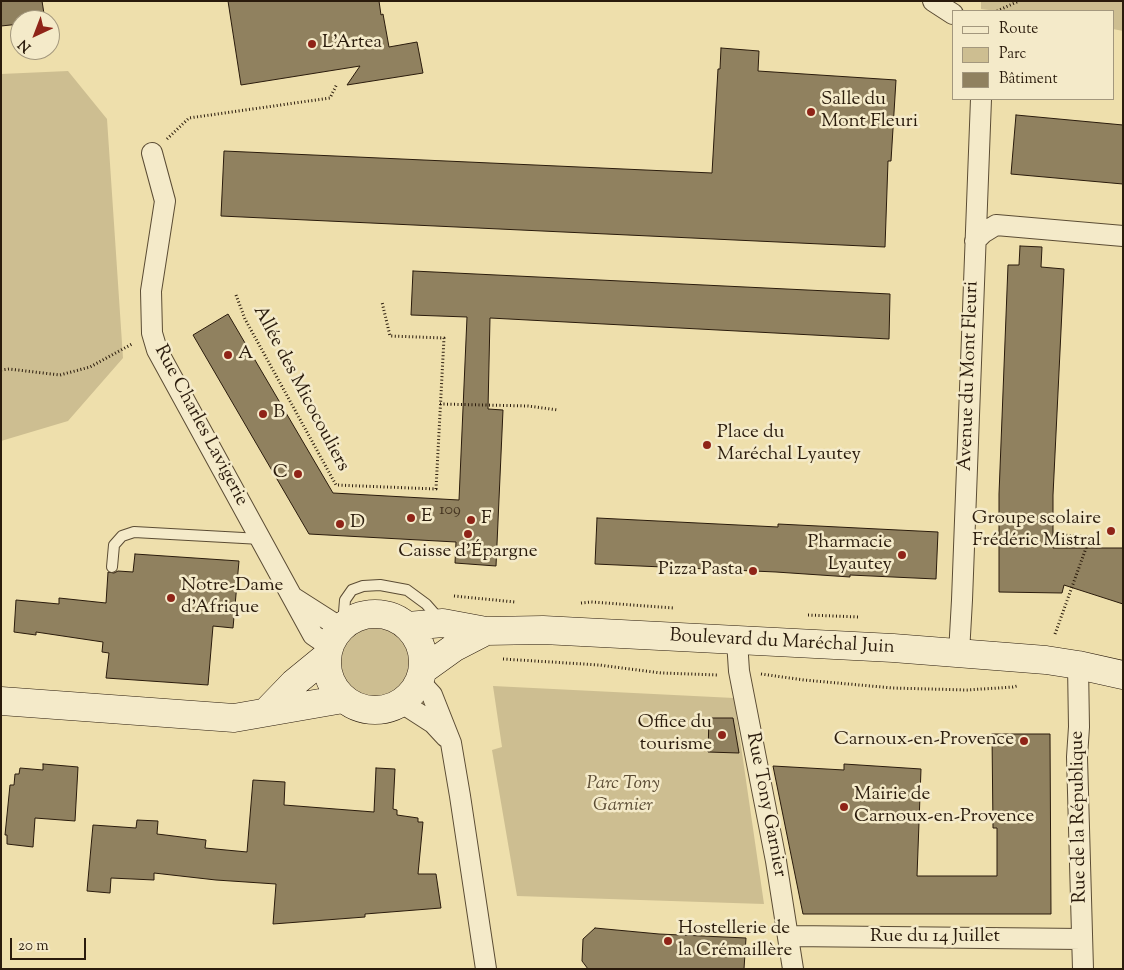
<!DOCTYPE html>
<meta charset="utf-8">
<style>
body{margin:0}
#map{position:relative;width:1124px;height:970px;overflow:hidden;background:#eedfac;font-family:"Sorts Mill Goudy",serif}
canvas{display:block}
.frame{position:absolute;inset:0;border:2px solid #2a1b0c;pointer-events:none}
.legend{position:absolute;left:952px;top:10px;width:162px;height:90px;box-sizing:border-box;background:#f4eac9;border:1px solid #a3977d;margin:0;padding:6px 9px;list-style:none;font-size:15px;color:#2a1b0c}
.legend li{display:flex;align-items:center;gap:10px;height:25px}
.legend b{width:25px;border:1px solid #a3977d}
.north{position:absolute;left:10px;top:10px;width:50px;height:50px;box-sizing:border-box;background:#f4eac9;border:1px solid #a3977d;border-radius:50%;rotate:223deg;font-size:14px;font-weight:700;line-height:20px;text-align:center;color:#2a1b0c}
.north::after{content:'';display:block;margin:auto;width:18px;height:22px;background:#8f2418;clip-path:polygon(50% 0,100% 100%,50% 72%,0 100%)}
.scale{position:absolute;left:10px;top:938px;width:76px;height:22px;box-sizing:border-box;border:2px solid #2a1b0c;border-top:0;padding-left:6px;font-size:15px;line-height:18px;white-space:nowrap;color:#2a1b0c;-webkit-text-stroke:4px #f4eac9;paint-order:stroke}
</style>
<div id="map">
<canvas width="1124" height="970"></canvas>
<div class="frame"></div>
<ul class="legend">
<li><b style="height:6px;background:#f4eac9"></b>Route</li>
<li><b style="height:14px;background:#cdbe91"></b>Parc</li>
<li><b style="height:14px;background:#90815f"></b>Bâtiment</li>
</ul>
<div class="north">N</div>
<div class="scale">20 m</div>
</div>
<script>
const ctx = document.querySelector('canvas').getContext('2d');
ctx.lineJoin = 'round';
function fill(path, color) {
  ctx.fillStyle = color;
  ctx.fill(path, 'evenodd');
}
function toPath(rows) {
  const path = new Path2D();
  for (const r of rows) {
    if (r.length === 3) {
      path.moveTo(r[0] + r[2], r[1]);
      path.arc(r[0], r[1], r[2], 0, 2 * Math.PI);
      continue;
    }
    path.moveTo(r[0], r[1]);
    for (let i = 2; i < r.length; i += 2) path.lineTo(r[i], r[i + 1]);
  }
  return path;
}
function trace(path, color, width, dash) {
  ctx.strokeStyle = color;
  ctx.lineWidth = width;
  ctx.lineCap = dash ? 'butt' : 'round';
  ctx.setLineDash(dash || []);
  ctx.stroke(path);
}
function label(font, color, halo, rows, align = 'center') {
  ctx.font = font + ' "Sorts Mill Goudy",serif';
  ctx.lineWidth = 5;
  ctx.setLineDash([]);
  ctx.textBaseline = 'middle';
  ctx.strokeStyle = halo;
  ctx.fillStyle = color;
  for (const [text, x, y, turn = 0] of rows) {
    ctx.save();
    ctx.translate(x, y);
    ctx.rotate((+turn || 0) * Math.PI / 180);
    ctx.textAlign = isNaN(turn) ? turn : align;
    if (halo) ctx.strokeText(text, 0, 0);
    ctx.fillText(text, 0, 0);
    ctx.restore();
  }
}
fill(toPath([
 [981,1,1123,1,1123,31,1113,29,1113,11,997,11,981,9],
 [68,71,107,119,123,358,68,421,1,441,1,74],
 [377,664,37],
 [493,686,734,698,764,904,517,896,492,750,502,747]
]), '#cdbe91');
const building = toPath([
 [1,1,42,1,45,20,20,20,20,24,1,26,1,1],
 [228,1,379,1,381,15,383,14,389,47,417,42,423,73,347,85,360,66,241,85,228,1],
 [721,48,759,51,758,71,896,80,891,161,888,161,885,247,221,216,224,151,712,173,718,69,720,69,721,48],
 [1016,115,1123,125,1123,184,1011,174,1016,115],
 [1020,246,1042,247,1041,267,1064,269,1053,495,1053,548,1123,548,1123,604,1064,585,1062,593,999,592,999,494,1008,265,1019,265,1020,246],
 [413,271,890,294,889,339,490,318,488,409,503,410,496,566,455,563,456,542,309,534,193,335,228,314,333,493,459,500,467,317,411,315,413,271],
 [597,518,778,527,778,524,938,532,936,579,850,575,850,577,776,572,595,564,597,518],
 [135,554,239,561,233,628,213,626,208,685,106,678,109,653,102,652,103,642,36,632,36,635,14,632,16,600,59,604,59,598,106,603,108,572,114,573,118,571,133,572,135,554],
 [709,718,733,718,739,753,708,752,709,718],
 [992,734,1050,734,1051,914,803,914,773,766,844,770,844,764,921,769,917,876,997,876,997,828,993,828,992,734],
 [43,764,78,767,75,821,35,818,33,847,7,844,7,835,5,835,10,785,14,785,15,774,19,774,20,768,43,770,43,764],
 [376,768,395,769,393,809,397,810,397,815,418,818,418,822,423,822,418,874,436,874,441,908,365,914,365,917,273,924,276,884,216,880,154,873,154,880,111,878,110,893,87,891,93,825,136,828,137,820,158,821,157,834,206,840,205,848,247,852,253,780,285,782,284,805,374,812,376,768],
 [595,928,659,934,746,938,744,969,588,969,582,961,583,939,595,928]
]);
fill(building, '#90815f');
trace(building, '#2a1b0c', 1);
const lane = toPath([
 [112,567,114,545,122,536,134,532,261,539],
 [343,625,345,600,352,590,363,586,380,585,407,590,426,604,441,621]
]);
const street = toPath([
 [933,1,953,14],
 [152,153,165,201,151,291,152,333,157,350,313,635,329,646],
 [975,241,983,233,996,225,1123,236],
 [294,598,341,628],
 [737,641,739,671,776,861,793,969],
 [959,653,962,600,981,99],
 [1078,665,1079,727,1077,757,1083,969],
 [420,682,432,695,451,743,460,796,486,969],
 [402,703,433,723,446,737],
 [789,936,1082,939]
]);
const secondary = toPath([
 [375,662,48],
 [408,626,443,623,486,631,543,630,893,648,1046,660,1078,665,1123,675],
 [423,670,455,647,486,631],
 [1,701,234,718,343,699],
 [267,711,294,683,327,656]
]);
trace(lane, '#5b4c34', 12);
trace(street, '#5b4c34', 22);
trace(secondary, '#2a1b0c', 29);
trace(toPath([
 [997,11,1019,1],
 [167,139,189,118,330,98,337,84],
 [236,295,245,319,336,485,436,489,444,338,390,336,382,302],
 [1,370,9,369,60,375,90,367,132,344],
 [440,404,528,406,558,410],
 [454,596,515,602],
 [581,603,591,602,674,608],
 [808,615,859,617],
 [1055,634,1090,537,1064,535],
 [503,659,599,665,661,673,718,675],
 [761,674,804,680,893,688,967,690,1013,687,1017,686]
]), '#2a1b0c', 3, [1, 2.5]);
trace(lane, '#f4eac9', 10);
trace(street, '#f4eac9', 20);
trace(secondary, '#f4eac9', 28);
for (const [x, y, r, color] of [
 [312,44,5,"#8f2418"],
 [811,112,5,"#8f2418"],
 [228,355,5,"#8f2418"],
 [263,414,5,"#8f2418"],
 [707,445,5,"#8f2418"],
 [298,474,5,"#8f2418"],
 [411,518,5,"#8f2418"],
 [471,520,5,"#8f2418"],
 [340,524,5,"#8f2418"],
 [1111,531,5,"#8f2418"],
 [468,534,5,"#8f2418"],
 [902,555,5,"#8f2418"],
 [753,571,5,"#8f2418"],
 [171,598,5,"#8f2418"],
 [722,735,5,"#8f2418"],
 [1024,741,5,"#8f2418"],
 [844,807,5,"#8f2418"],
 [668,941,5,"#8f2418"]
]) {
  const dot = new Path2D();
  dot.arc(x, y, r, 0, 2 * Math.PI);
  ctx.fillStyle = color;
  ctx.fill(dot);
  trace(dot, '#f4eac9', 2);
}
label('16px', '#443421', null, [
 ["109",450,511]
]);
label('19px', '#2a1b0c', '#f4eac9', [
 ["L'Artea",322,44],
 ["Salle du",821,101],
 ["Mont Fleuri",821,123],
 ["A",238,355],
 ["B",273,414],
 ["Place du",717,434],
 ["Maréchal Lyautey",717,456],
 ["C",288,474,"right"],
 ["E",421,518],
 ["F",481,520],
 ["Groupe scolaire",1101,520,"right"],
 ["Frédéric Mistral",1101,542,"right"],
 ["D",350,524],
 ["Pharmacie",892,544,"right"],
 ["Lyautey",892,566,"right"],
 ["Caisse d'Épargne",468,553,"center"],
 ["Pizza Pasta",743,571,"right"],
 ["Notre-Dame",181,587],
 ["d'Afrique",181,609],
 ["Office du",712,724,"right"],
 ["tourisme",712,746,"right"],
 ["Carnoux-en-Provence",1014,741,"right"],
 ["Mairie de",854,796],
 ["Carnoux-en-Provence",854,818],
 ["Hostellerie de",678,930],
 ["la Crémaillère",678,952]
], 'left');
label('19px', '#2a1b0c', '#f4eac9', [
 ["Avenue du Mont Fleuri",970,376,-88],
 ["Allée des Micocouliers",300,389,62],
 ["Rue Charles Lavigerie",200,426,62],
 ["Boulevard du Maréchal Juin",782,643,3],
 ["Rue Tony Garnier",765,805,79],
 ["Rue de la République",1080,817,-91],
 ["Rue du 14 Juillet",935,938]
]);
label('italic 19px', '#5b4c34', '#f4eac9', [
 ["Parc Tony",623,785],
 ["Garnier",623,807]
]);
</script>
